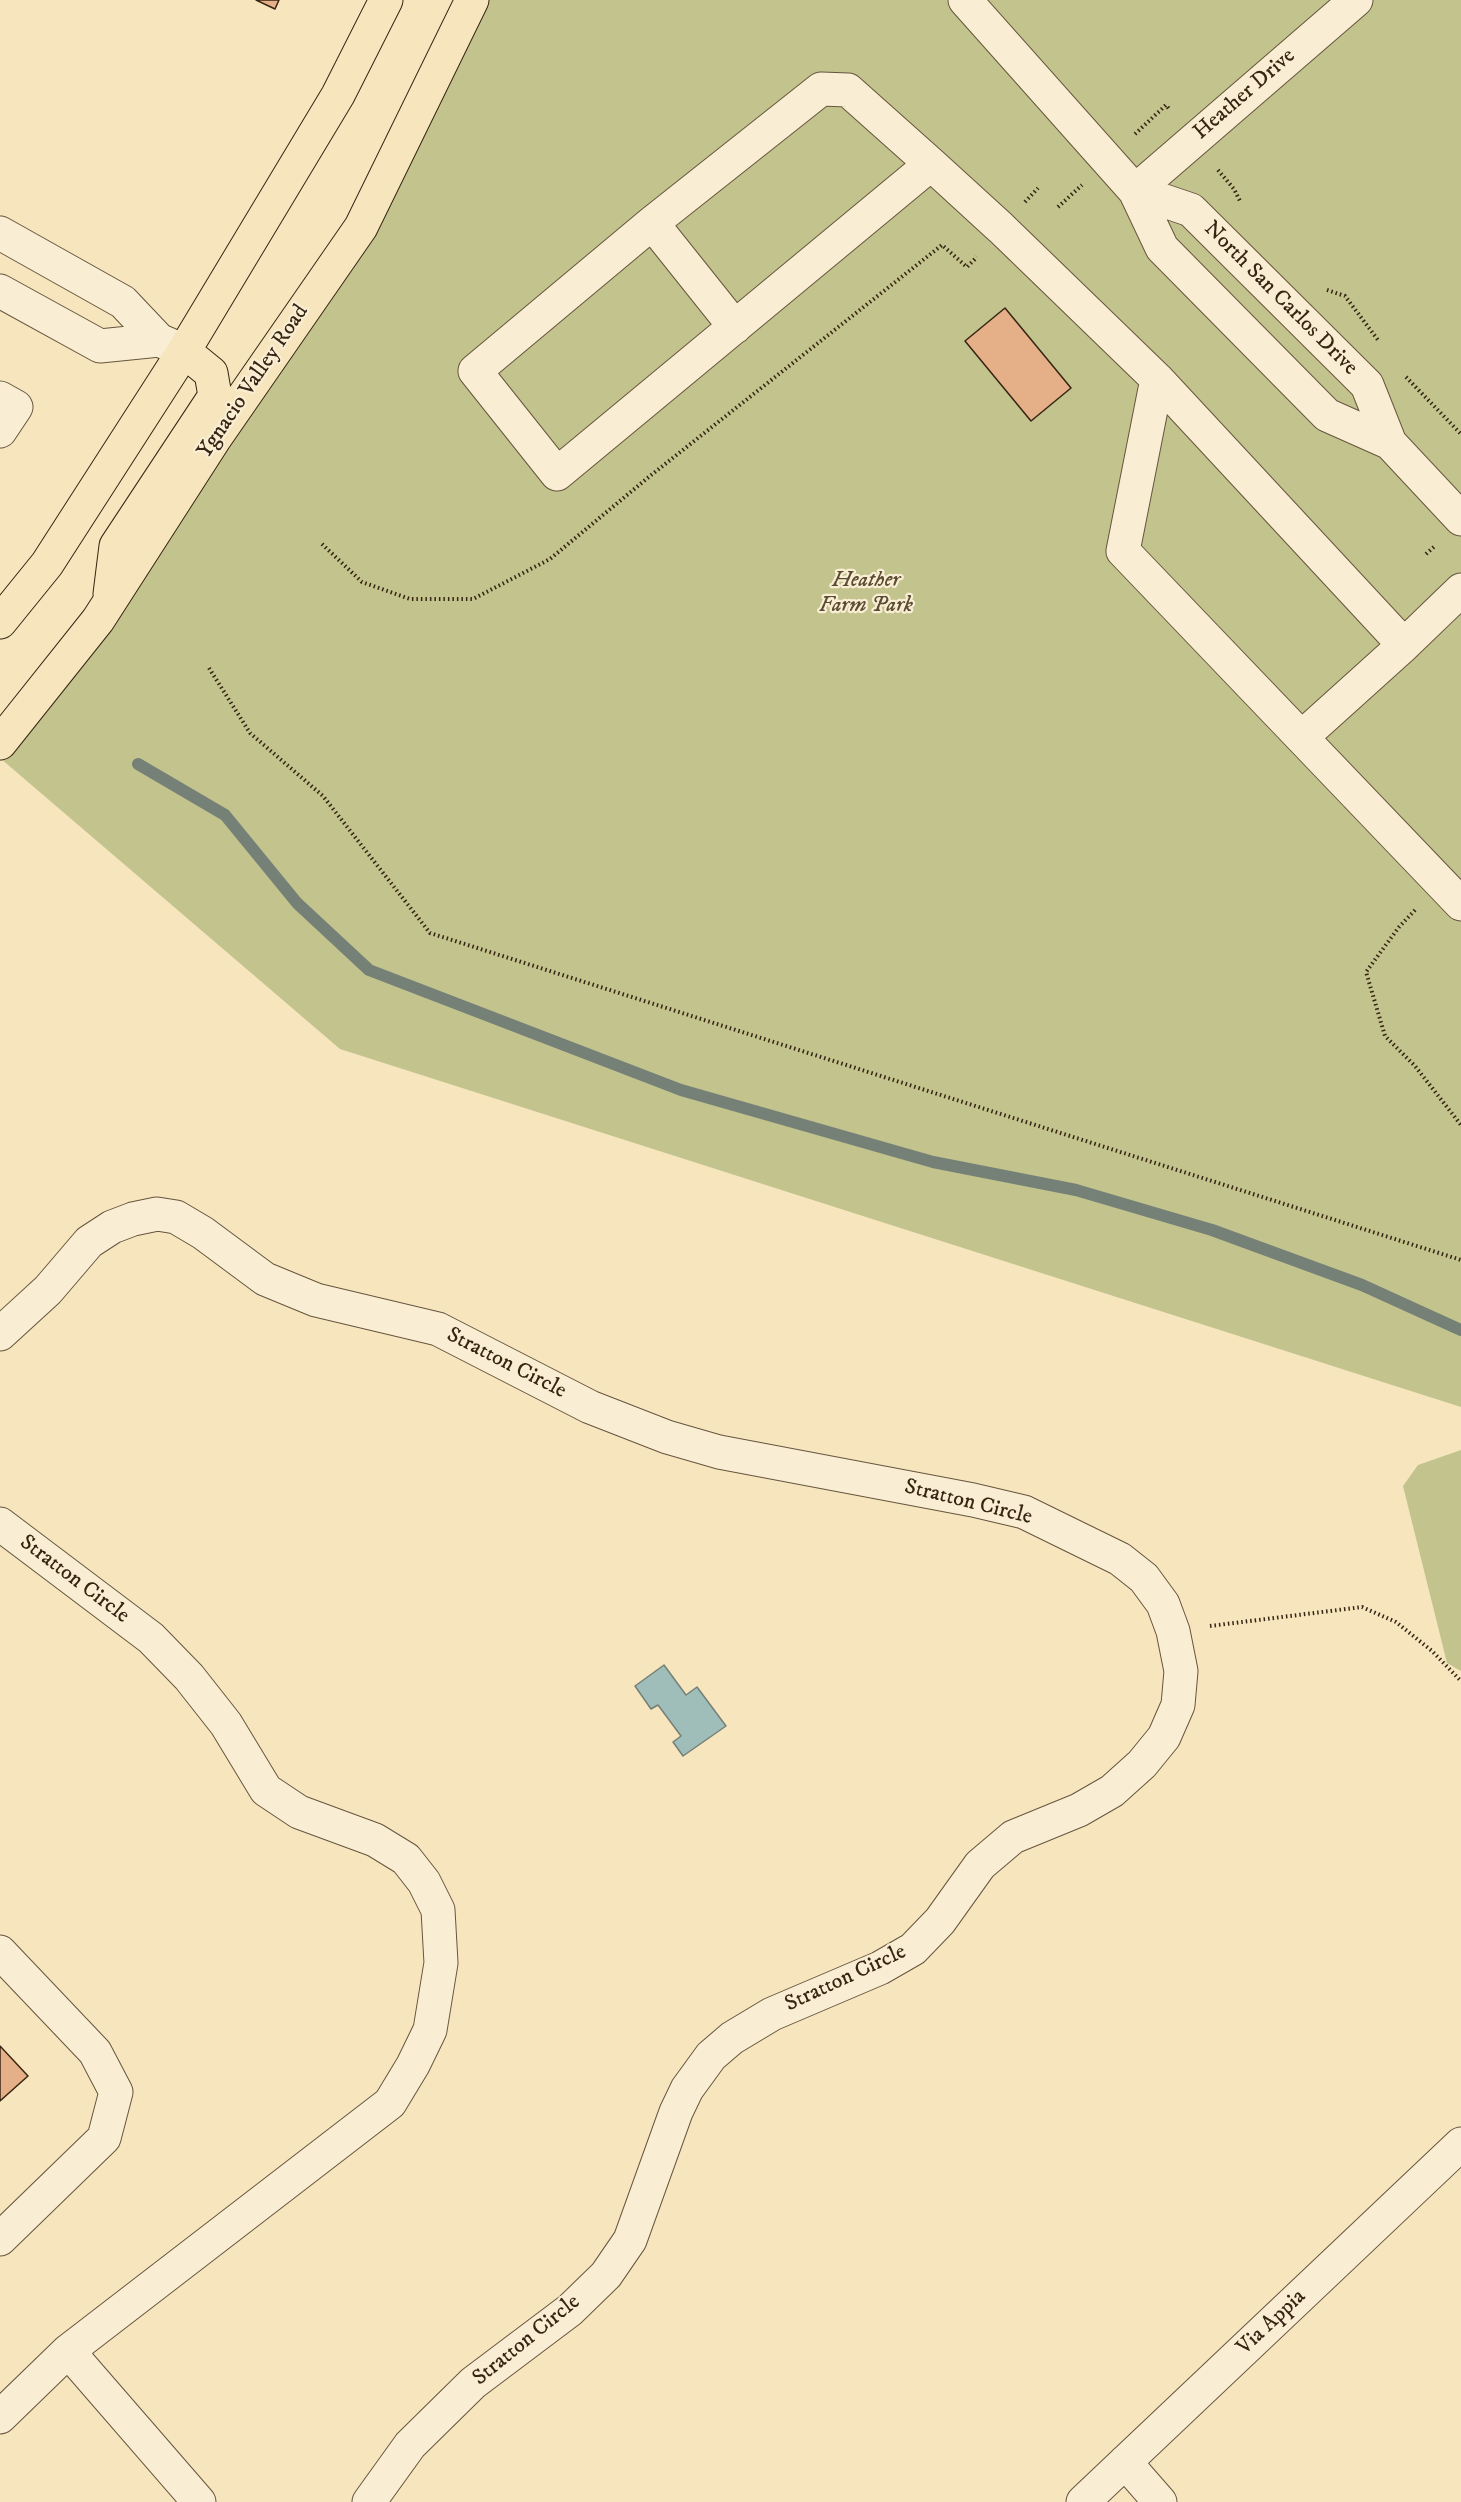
<!DOCTYPE html>
<style>
body{margin:0}
canvas{display:block;background:#f6e5bd}
</style>
<canvas width="1461" height="2502"></canvas>
<script>
const ctx = document.querySelector('canvas').getContext('2d');
ctx.lineJoin = 'round';
function fill(path, color) {
  ctx.fillStyle = color;
  ctx.fill(path, 'evenodd');
}
function toPath(rows) {
  const path = new Path2D();
  for (const r of rows) {
    path.moveTo(r[0], r[1]);
    for (let i = 2; i < r.length; i += 2) path.lineTo(r[i], r[i + 1]);
  }
  return path;
}
function trace(path, color, width, dash) {
  ctx.strokeStyle = color;
  ctx.lineWidth = width;
  ctx.lineCap = dash ? 'butt' : 'round';
  ctx.setLineDash(dash || []);
  ctx.stroke(path);
}
function label(font, color, halo, rows, align = 'center') {
  ctx.font = font + ' "IM FELL DW Pica",serif';
  ctx.lineWidth = 4.5;
  ctx.setLineDash([]);
  ctx.textBaseline = 'middle';
  ctx.strokeStyle = halo;
  ctx.fillStyle = color;
  for (const [text, x, y, turn = 0] of rows) {
    ctx.save();
    ctx.translate(x, y);
    ctx.rotate((+turn || 0) * Math.PI / 180);
    ctx.textAlign = isNaN(turn) ? turn : align;
    if (halo) ctx.strokeText(text, 0, 0);
    ctx.fillText(text, 0, 0);
    ctx.restore();
  }
}
fill(toPath([
 [472,0,1461,0,1461,1407,340,1049,0,758,361,227],
 [1461,1450,1461,1671,1447,1663,1403,1486,1418,1465]
]), '#c2c38d');
const water = toPath([
 [664,1665,686,1695,697,1687,726,1726,683,1756,673,1742,681,1736,658,1705,651,1709,635,1686,664,1665]
]);
fill(water, '#9fbdb9');
trace(water, '#758077', 1.5);
trace(toPath([
 [138,764,225,815,297,903,369,970,681,1090,933,1162,1076,1190,1212,1230,1362,1285,1461,1330]
]), '#758077', 12);
const building = toPath([
 [256,0,279,0,275,9,256,0],
 [1005,308,1071,388,1031,421,965,341,1005,308],
 [0,2046,28,2076,0,2101,0,2046]
]);
fill(building, '#e5af88');
trace(building, '#372513', 1.5);
const minor = toPath([
 [965,0,1135,191,1162,248,1327,415,1390,443,1367,385,1191,210,1135,191],
 [931,164,557,474,475,371,652,223,821,89,848,90,931,164,1001,228,1157,379,1404,645],
 [1135,191,1356,0],
 [652,223,735,327],
 [0,233,123,302,159,340,184,351],
 [0,291,100,346,159,340],
 [1157,379,1123,551,1461,904],
 [0,398,16,407,0,431],
 [1390,443,1461,519],
 [1302,737,1404,645,1461,590],
 [0,1334,48,1290,89,1242,112,1227,133,1219,157,1214,176,1217,203,1233,265,1279,316,1300,438,1329,590,1407,667,1437,719,1452,973,1500,1024,1512,1120,1559,1144,1578,1163,1604,1173,1631,1181,1671,1178,1705,1164,1737,1142,1764,1112,1791,1079,1810,1013,1837,980,1865,940,1921,913,1949,880,1968,772,2014,732,2038,711,2056,687,2089,676,2112,630,2240,606,2275,570,2310,473,2383,410,2445,369,2502],
 [0,1524,151,1638,189,1677,226,1724,266,1790,299,1812,375,1840,406,1859,424,1882,438,1910,441,1963,430,2030,413,2065,390,2103,68,2351,199,2502],
 [0,1952,95,2052,116,2092,104,2138,0,2239],
 [0,2417,68,2351],
 [1125,2462,1160,2502],
 [1083,2502,1461,2144]
]);
const highway = toPath([
 [110,594,116,546,215,396,211,373,184,351],
 [0,622,47,564,184,351,338,95,386,0],
 [0,743,98,620,215,438,361,227,472,0]
]);
trace(minor, '#67553e', 35);
trace(highway, '#372513', 35);
trace(toPath([
 [1135,134,1166,105,1170,110],
 [1218,170,1234,189,1241,203],
 [1025,202,1038,188],
 [1058,207,1082,185],
 [1327,290,1345,296,1378,340],
 [1406,377,1461,434],
 [322,544,362,582,410,599,473,599,550,559,650,476,942,245,967,267,977,257],
 [1426,554,1435,546],
 [209,668,250,733,323,796,430,933,1461,1260],
 [1415,910,1399,927,1366,972,1385,1036,1415,1066,1461,1125],
 [1210,1626,1362,1607,1396,1622,1432,1651,1461,1681]
]), '#372513', 4, [1.5, 3]);
trace(minor, '#f9eed4', 33);
trace(highway, '#f6e5bd', 33);
label('22px', '#372513', '#f9eed4', [
 ["Heather Drive",1245,95,-41],
 ["North San Carlos Drive",1280,299,45],
 ["Ygnacio Valley Road",254,382,-56],
 ["Stratton Circle",506,1364,27],
 ["Stratton Circle",968,1503,14],
 ["Stratton Circle",74,1580,37],
 ["Stratton Circle",846,1979,-25],
 ["Via Appia",1272,2323,-43],
 ["Stratton Circle",527,2341,-39]
]);
label('italic 22px', '#5a4c32', '#f9eed4', [
 ["Heather",866,581],
 ["Farm Park",866,606]
]);
</script>
